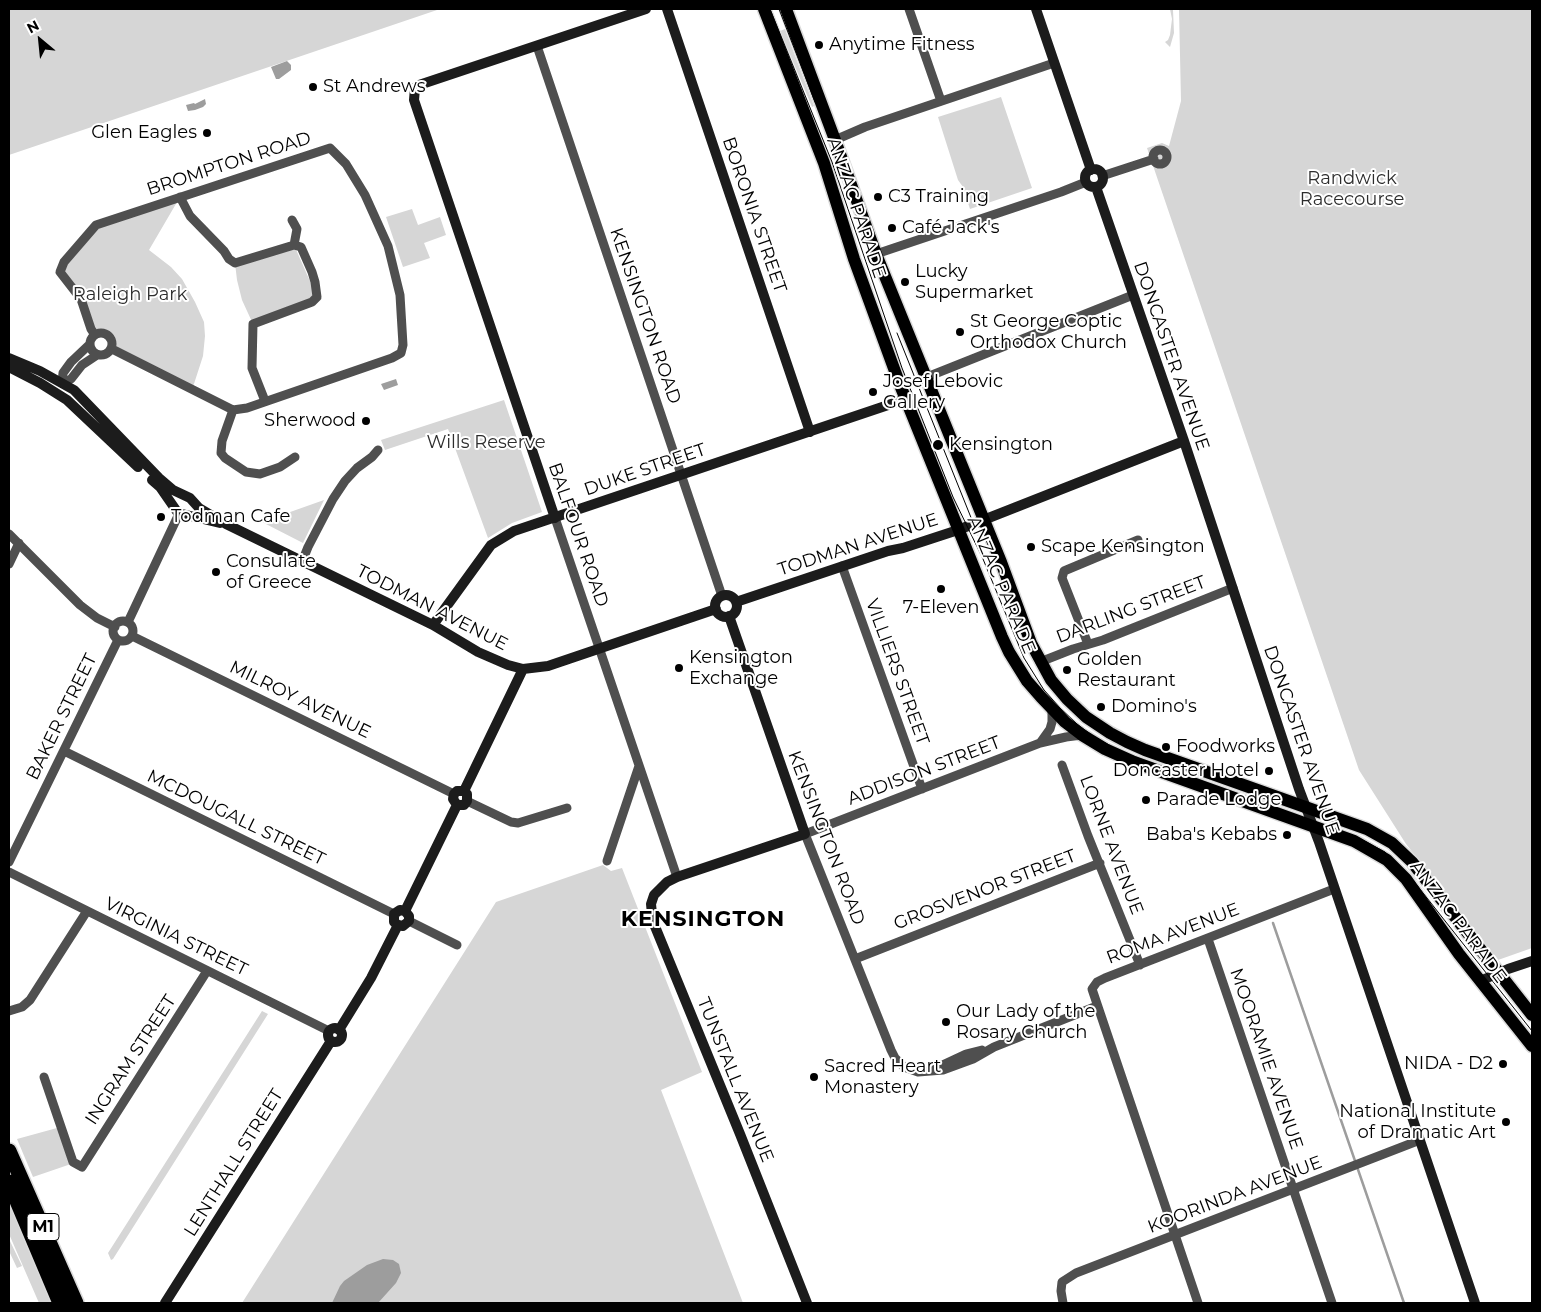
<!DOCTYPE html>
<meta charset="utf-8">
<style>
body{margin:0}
#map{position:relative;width:1541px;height:1312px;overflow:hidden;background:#fff;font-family:Montserrat,sans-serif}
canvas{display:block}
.frame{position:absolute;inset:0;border:10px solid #000;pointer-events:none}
.north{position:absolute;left:15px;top:15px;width:50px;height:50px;-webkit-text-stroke:4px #fff;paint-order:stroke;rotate:332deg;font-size:14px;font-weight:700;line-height:20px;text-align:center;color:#000}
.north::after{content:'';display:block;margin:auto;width:18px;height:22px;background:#000;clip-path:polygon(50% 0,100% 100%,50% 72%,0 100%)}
</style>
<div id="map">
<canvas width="1541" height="1312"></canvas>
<div class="frame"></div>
<div class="north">N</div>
</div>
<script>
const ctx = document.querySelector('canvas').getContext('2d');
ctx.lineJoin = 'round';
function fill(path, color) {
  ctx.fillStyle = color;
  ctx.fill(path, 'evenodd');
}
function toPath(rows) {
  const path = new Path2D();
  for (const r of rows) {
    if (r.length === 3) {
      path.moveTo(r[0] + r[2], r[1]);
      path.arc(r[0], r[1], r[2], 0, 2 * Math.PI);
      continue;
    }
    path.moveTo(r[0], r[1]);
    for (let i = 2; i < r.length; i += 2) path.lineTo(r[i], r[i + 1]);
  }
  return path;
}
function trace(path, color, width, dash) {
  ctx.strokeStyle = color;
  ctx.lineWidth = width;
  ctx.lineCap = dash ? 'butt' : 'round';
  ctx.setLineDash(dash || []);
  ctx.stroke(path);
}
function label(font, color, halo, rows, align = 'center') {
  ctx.font = font + ' Montserrat,sans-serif';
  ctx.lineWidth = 4;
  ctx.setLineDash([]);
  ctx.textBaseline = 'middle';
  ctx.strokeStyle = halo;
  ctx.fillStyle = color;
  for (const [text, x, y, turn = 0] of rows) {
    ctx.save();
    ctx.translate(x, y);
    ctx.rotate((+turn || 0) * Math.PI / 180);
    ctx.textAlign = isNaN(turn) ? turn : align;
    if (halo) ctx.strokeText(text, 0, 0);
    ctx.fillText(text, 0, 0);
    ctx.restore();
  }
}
fill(toPath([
 [9,9,440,9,9,155],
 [1170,9,1173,10,1174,33,1170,47,1165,42,1168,40,1170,35,1172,19],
 [1179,9,1532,9,1532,948,1498,960,1406,844,1359,770,1147,148,1162,143,1169,146,1181,101],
 [785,29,814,106,812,107,780,31],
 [1001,97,1032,188,970,209,963,187,958,180,938,117],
 [180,197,149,250,171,267,182,279,195,302,204,322,205,336,203,356,192,390,113,345,108,335,102,333,95,335,81,299,60,272,96,225],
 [412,209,418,225,440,217,446,235,424,243,430,258,403,267,386,217],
 [294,245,317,297,253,324,242,300,237,280,235,263],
 [504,400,542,512,512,523,488,538,448,429,385,450,381,440],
 [324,500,303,543,262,522],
 [603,865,611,871,622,868,702,1072,661,1090,743,1303,242,1303,496,902],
 [262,1011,268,1014,113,1259,111,1260,108,1253],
 [57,1128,71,1164,33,1177,17,1139],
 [9,1204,22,1233,52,1303,39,1303,9,1234],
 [9,1239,22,1266,17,1268,9,1251]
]), '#d6d6d6');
fill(toPath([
 [287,61,291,65,291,70,279,79,276,79,271,67],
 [205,99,206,104,203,107,195,110,188,111,186,105,194,103,195,104],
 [396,379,398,385,384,390,381,384],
 [383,1259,393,1260,399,1264,401,1273,396,1283,378,1303,332,1303,340,1286,344,1281,367,1265]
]), '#9d9d9d');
trace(toPath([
 [1273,923,1404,1303]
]), '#9d9d9d', 2.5);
const primary = toPath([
 [764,9,824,163,854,259,900,385,1002,637,1009,652,1027,681,1041,697,1065,722,1082,735,1105,749,1134,762,1354,841,1387,860,1406,879,1459,954,1532,1046],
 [786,9,835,140,876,254,1001,562,1031,643,1051,680,1067,699,1086,717,1110,733,1127,742,1145,750,1367,829,1392,843,1412,862,1532,1015]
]);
const highway = toPath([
 [9,1151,76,1303],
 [9,1182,60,1303]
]);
trace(primary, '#dbdbdb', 15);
trace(highway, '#dbdbdb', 18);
trace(toPath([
 [909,9,941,101],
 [537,46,722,596],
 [835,140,865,127,1054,63],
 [1160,157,7],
 [1102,176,1154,159],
 [180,197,190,216,224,251,229,259,235,263,294,245,301,247,312,272,315,282,317,297,312,302,253,324,252,368,265,401],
 [292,220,297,229,294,245],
 [876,254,1061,192,1086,182],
 [101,344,11],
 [95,335,91,329,81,299,60,272,64,262,96,225,330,148,346,164,365,195,388,246,400,295,403,345,401,353,392,358,247,408,233,410,112,349],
 [927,377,1133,295],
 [62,383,63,373,71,362,90,344],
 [62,383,71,379,82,365,97,355],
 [233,410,222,441,221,453,225,458,246,472,260,474,280,467,295,457],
 [555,518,677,877],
 [9,534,80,605,97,618,115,627],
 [302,562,308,547,333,499,345,481,357,468,372,457,378,450],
 [9,564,19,543],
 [842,566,922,789],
 [123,631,10],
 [128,622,177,518,181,515],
 [132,636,454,794],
 [1088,644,1062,578,1064,571,1138,540],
 [1040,662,1073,649,1103,640,1233,588],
 [1082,735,1066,737,1040,743,805,834,891,1050,895,1058,904,1067,918,1072,943,1070,973,1059,994,1047,1097,1006],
 [1040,743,1050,729,1052,722,1052,709],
 [64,751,394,914],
 [1062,765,1088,836,1140,965],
 [467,801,511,822,518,823,567,808],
 [607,861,639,766],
 [9,862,118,640],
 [9,872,329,1031],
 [409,921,457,945],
 [1208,939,1332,1303],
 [855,959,1100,863],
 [9,1011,22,1007,30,1000,87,911],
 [936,1068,966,1054,982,1050],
 [44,1077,73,1162,82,1167,207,971],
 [1063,1303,1061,1291,1062,1282,1076,1273,1420,1140],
 [1198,1303,1092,989,1097,982,1105,978,1334,889]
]), '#4f4f4f', 9);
trace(toPath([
 [667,9,810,432],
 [1036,9,1091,170],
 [1094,178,9],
 [1096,187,1184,441,1299,789,1319,842,1475,1303],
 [9,358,40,371,74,390,159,478,173,490,190,498,199,508,226,524,433,625,478,652,508,665,523,669,548,666,716,609],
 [9,367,40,383,67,400,138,467],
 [152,480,160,487,178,513,220,523],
 [555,518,414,100,415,88,419,85,646,9],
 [726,606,11],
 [736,602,888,551,903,548,958,530,1184,441],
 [729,616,805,834,677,877,667,882,654,895,651,904,652,914,654,924,740,1134,807,1303],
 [433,625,491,545,514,531,906,399],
 [464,791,523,669],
 [457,805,453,799,454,794,457,791,464,791],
 [457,805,464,805,467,801,467,794,464,791],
 [405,911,457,805],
 [398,925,394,922,394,914,400,910,405,911],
 [398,925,403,926,409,921,409,916,405,911],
 [1480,981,1508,969,1532,961],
 [335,1035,7],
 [339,1030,371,978,398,925],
 [165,1303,331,1041]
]), '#1c1c1c', 10);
trace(primary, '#000', 12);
trace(highway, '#000', 15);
trace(toPath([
 [770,9,832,162,902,368,953,497,983,559,1024,658,1044,690,1060,708,1077,724,1093,736,1116,749,1147,762,1357,837,1385,852,1408,874,1532,1031],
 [779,9,815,102],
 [897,333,978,535]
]), '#000', 1);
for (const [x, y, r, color] of [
 [819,45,5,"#000"],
 [313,87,5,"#000"],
 [207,133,5,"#000"],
 [878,197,5,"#000"],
 [892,228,5,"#000"],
 [905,282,5,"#000"],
 [960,332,5,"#000"],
 [873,392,5,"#000"],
 [366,421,5,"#000"],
 [938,445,6,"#000"],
 [161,517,5,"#000"],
 [1031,547,5,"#000"],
 [216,572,5,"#000"],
 [941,589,5,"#000"],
 [679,668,5,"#000"],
 [1067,670,5,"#000"],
 [1101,707,5,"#000"],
 [1166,747,5,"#000"],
 [1269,771,5,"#000"],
 [1146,800,5,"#000"],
 [1287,835,5,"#000"],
 [946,1022,5,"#000"],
 [1503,1064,5,"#000"],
 [814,1077,5,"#000"],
 [1506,1122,5,"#000"]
]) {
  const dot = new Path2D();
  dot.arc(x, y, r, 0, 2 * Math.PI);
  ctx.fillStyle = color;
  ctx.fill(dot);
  trace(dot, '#fff', 2);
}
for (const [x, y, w] of [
 [43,1227,32]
]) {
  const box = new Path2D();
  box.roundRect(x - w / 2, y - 13.5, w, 27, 4);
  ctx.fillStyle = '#fff';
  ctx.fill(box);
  trace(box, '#000', 1);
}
label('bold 16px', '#000', null, [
 ["M1",43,1227]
]);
label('18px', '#000', '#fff', [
 ["Anytime Fitness",829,45],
 ["St Andrews",323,87],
 ["Glen Eagles",197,133,"right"],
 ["C3 Training",888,197],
 ["Café Jack's",902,228],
 ["Lucky",915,272],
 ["Supermarket",915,293],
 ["St George Coptic",970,322],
 ["Orthodox Church",970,343],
 ["Josef Lebovic",883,382],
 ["Gallery",883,403],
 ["Sherwood",356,421,"right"],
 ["Kensington",949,445],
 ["Todman Cafe",171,517],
 ["Scape Kensington",1041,547],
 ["Consulate",226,562],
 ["of Greece",226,583],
 ["7-Eleven",941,608,"center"],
 ["Kensington",689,658],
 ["Exchange",689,679],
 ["Golden",1077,660],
 ["Restaurant",1077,681],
 ["Domino's",1111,707],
 ["Foodworks",1176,747],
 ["Doncaster Hotel",1259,771,"right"],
 ["Parade Lodge",1156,800],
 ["Baba's Kebabs",1277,835,"right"],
 ["Our Lady of the",956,1012],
 ["Rosary Church",956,1033],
 ["NIDA - D2",1493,1064,"right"],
 ["Sacred Heart",824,1067],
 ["Monastery",824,1088],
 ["National Institute",1496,1112,"right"],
 ["of Dramatic Art",1496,1133,"right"]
], 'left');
label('18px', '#000', '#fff', [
 ["BROMPTON ROAD",229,164,-18],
 ["ANZAC PARADE",856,208,71],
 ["BORONIA STREET",754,215,71],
 ["KENSINGTON ROAD",645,316,71],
 ["DONCASTER AVENUE",1171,356,71],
 ["DUKE STREET",645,470,-19],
 ["BALFOUR ROAD",578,535,71],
 ["TODMAN AVENUE",858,545,-18],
 ["ANZAC PARADE",1001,585,67],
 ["TODMAN AVENUE",432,608,27],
 ["DARLING STREET",1131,610,-21],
 ["VILLIERS STREET",897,672,70],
 ["MILROY AVENUE",300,700,26],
 ["BAKER STREET",62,717,-64],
 ["DONCASTER AVENUE",1301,740,71],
 ["ADDISON STREET",924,771,-21],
 ["MCDOUGALL STREET",236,818,26],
 ["KENSINGTON ROAD",826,838,69],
 ["LORNE AVENUE",1111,845,69],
 ["GROSVENOR STREET",985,890,-21],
 ["ANZAC PARADE",1458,922,53],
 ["ROMA AVENUE",1173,934,-21],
 ["VIRGINIA STREET",176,937,26],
 ["MOORAMIE AVENUE",1266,1059,71],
 ["INGRAM STREET",131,1060,-57],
 ["TUNSTALL AVENUE",735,1080,68],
 ["LENTHALL STREET",234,1163,-58],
 ["KOORINDA AVENUE",1235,1195,-21]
]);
label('18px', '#2d2d2d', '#fff', [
 ["Randwick",1352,179],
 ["Racecourse",1352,200],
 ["Raleigh Park",130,295],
 ["Wills Reserve",486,443]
]);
ctx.letterSpacing = '1px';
label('bold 22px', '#000', '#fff', [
 ["KENSINGTON",703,920]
]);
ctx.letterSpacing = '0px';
</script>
